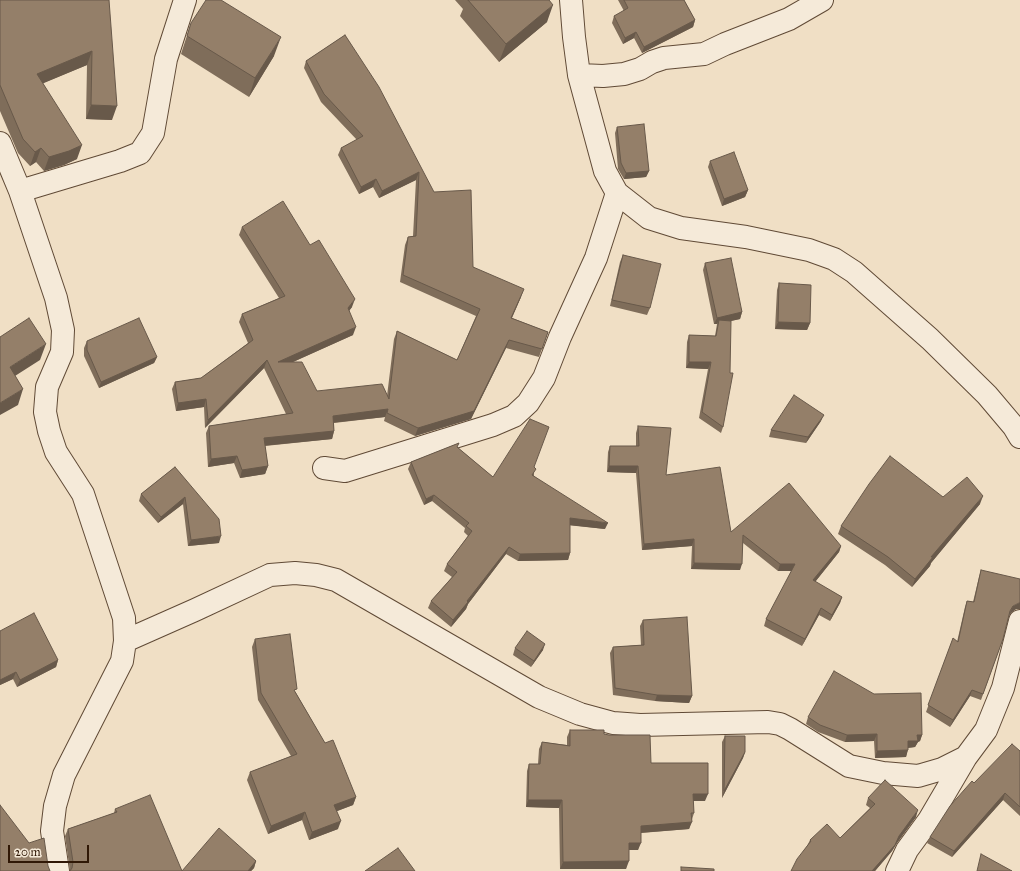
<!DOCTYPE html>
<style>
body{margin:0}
#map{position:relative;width:1020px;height:871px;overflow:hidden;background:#f0dfc5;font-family:"IM FELL Great Primer",serif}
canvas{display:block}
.scale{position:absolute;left:8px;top:845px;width:81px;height:18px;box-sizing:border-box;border:2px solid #301806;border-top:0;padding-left:5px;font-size:12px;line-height:14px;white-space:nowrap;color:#301806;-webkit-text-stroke:3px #f5ead9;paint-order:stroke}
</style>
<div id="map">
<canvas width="1020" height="871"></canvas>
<div class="scale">20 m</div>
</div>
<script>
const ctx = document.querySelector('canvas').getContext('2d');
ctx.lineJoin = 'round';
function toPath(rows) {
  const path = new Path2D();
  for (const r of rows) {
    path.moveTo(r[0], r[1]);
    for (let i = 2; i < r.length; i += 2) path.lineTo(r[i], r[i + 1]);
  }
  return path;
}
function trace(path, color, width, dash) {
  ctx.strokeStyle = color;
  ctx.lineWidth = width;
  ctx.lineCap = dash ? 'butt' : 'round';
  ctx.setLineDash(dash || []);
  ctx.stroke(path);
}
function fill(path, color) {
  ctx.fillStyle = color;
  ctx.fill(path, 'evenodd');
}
const minor = toPath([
 [571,0,574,37,579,75,605,171,617,193,649,218,681,228,746,237,809,250,834,259,854,272,930,339,987,395,1014,427,1020,437],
 [579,75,603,76,624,74,640,69,652,62,664,58,704,54,725,44,789,19,822,0],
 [0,143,20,191,56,298,63,330,62,352,47,387,45,412,49,431,56,452,83,494,124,618,125,641,122,661,64,775,55,806,52,831,58,871],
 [20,191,120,161,140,153,153,133,166,59,185,0],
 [324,468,345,471,493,425,514,416,528,403,544,378,560,337,596,258,617,193],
 [125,641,195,610,270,575,295,573,316,575,336,580,539,697,580,714,613,723,640,725,768,722,780,724,790,729,849,766,883,773,918,776,942,769,966,757,986,730,1003,688,1020,621],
 [897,871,907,850,929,820,966,757]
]);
trace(minor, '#604a36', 24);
trace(minor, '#f5ead9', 22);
fill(toPath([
 [0,0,109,0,112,120,86,119,87,65,43,83,77,159,64,165,44,171,36,162,30,166,18,153,0,111],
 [455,0,549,0,547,22,499,62,460,16,463,9],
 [618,0,684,0,695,20,693,27,642,53,634,38,623,44,612,23,614,16,624,11],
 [191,23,274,56,249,97,181,54],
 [345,35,473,267,521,297,512,318,548,332,539,357,506,348,471,419,415,436,384,421,385,417,334,423,334,431,332,439,265,446,268,466,265,474,240,478,234,463,208,467,206,433,209,426,286,414,264,368,205,428,204,407,176,411,172,389,175,382,201,378,248,343,239,322,242,314,279,298,239,235,242,227,310,245,352,307,349,311,353,335,293,362,317,391,387,396,394,339,397,331,457,360,476,316,400,282,405,245,408,237,413,236,416,180,379,198,373,187,359,194,338,155,341,148,357,140,321,102,304,68,306,61],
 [617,127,649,171,646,177,624,179,618,169,615,133],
 [710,161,748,190,745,197,722,206,708,167],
 [623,255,650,308,647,315,610,306,620,262],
 [705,263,742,312,740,319,730,321,723,427,721,433,699,418,708,369,686,368,687,342,689,335,715,336,717,324,714,324,703,270],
 [779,283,810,323,807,330,775,329,777,290],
 [87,341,157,357,154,363,99,388,84,356,84,348],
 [821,421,806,443,769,437,771,430],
 [638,426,666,475,731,532,841,546,839,552,815,582,842,597,840,603,830,621,819,615,802,646,764,626,766,619,792,571,778,571,743,543,740,570,691,569,692,546,642,550,636,473,607,472,608,452,610,446,636,446,636,433],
 [459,443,457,447,493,477,534,467,534,476,605,529,570,525,570,553,568,560,518,561,506,554,468,604,466,609,451,627,428,608,431,601,452,577,444,571,447,564,468,536,464,532,465,528,432,501,424,505,408,469,411,462],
 [175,467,219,543,188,546,183,504,158,523,139,501,141,494],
 [943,497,980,504,931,563,930,566,912,587,885,565,838,534,841,526],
 [981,570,1016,609,1011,613,1009,615,1003,639,981,700,970,696,950,727,926,712,953,638,957,642,965,607,967,601,973,602,979,577],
 [643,620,692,696,689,703,655,701,613,695,610,653,613,647,641,645,640,626],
 [0,631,58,660,56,667,17,687,13,679,0,685],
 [255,639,296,693,356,797,353,805,337,811,338,829,309,840,302,820,268,834,247,780,250,772,291,756,258,700,252,647],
 [515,648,543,650,531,667,513,655],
 [808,717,922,735,920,741,918,742,915,747,908,748,906,757,875,758,874,741,845,742,818,732,806,724],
 [570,730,604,734,651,763,705,801,693,801,694,813,689,829,641,833,638,850,629,850,626,869,560,869,559,808,526,807,527,771,529,764,538,764,539,749,542,742,567,745,567,737],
 [725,736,745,752,743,758,722,798,722,742],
 [1020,752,1020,816,1003,800,952,857,927,843,930,837,974,783],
 [868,798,916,817,897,843,892,851,875,871,791,871,807,846,810,840,840,838,870,808,866,805],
 [115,809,182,871,256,861,254,868,251,871,70,871,65,836,68,829,114,813]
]), '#7f6d5a');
fill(toPath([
 [553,5,547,22,499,62,506,44],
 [695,20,693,27,642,53,644,47],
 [636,32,634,38,623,44,625,38],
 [281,37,274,56,249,97,255,78],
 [92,51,87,65,32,88,37,74],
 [91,105,117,106,112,120,86,119],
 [82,145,77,159,64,165,44,171,49,157],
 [41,148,36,162,30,166,35,152],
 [649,171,646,177,624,179,626,173],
 [419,172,416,180,379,198,382,191],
 [376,179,373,187,359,194,361,187],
 [748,190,745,197,722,206,724,199],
 [524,289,521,297,508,326,511,318],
 [355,299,352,307,345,316,348,308],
 [742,312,740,319,718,324,719,320,717,324,714,324,717,318],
 [778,322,810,323,807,330,775,329],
 [356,327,353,335,275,370,278,362],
 [509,340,506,348,471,419,415,436,418,428],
 [46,344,40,360,4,383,10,367],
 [157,357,154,363,99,388,101,382],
 [267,360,264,368,205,428,208,420],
 [689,362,711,362,708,369,686,368],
 [23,389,18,405,0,415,0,403],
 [206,399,204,407,176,411,178,403],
 [388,409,385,417,330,423,333,416],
 [824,415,821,421,806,443,808,437],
 [334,431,332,439,261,446,264,438],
 [237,456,234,463,208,467,211,459],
 [268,466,265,474,240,478,242,470],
 [609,466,638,466,636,473,607,472],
 [434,495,432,501,424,505,426,499],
 [983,496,980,504,931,563,930,566,912,587,915,579,931,557],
 [185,497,183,504,158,523,161,517],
 [570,518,608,523,605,529,567,525],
 [221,536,219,543,188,546,191,540],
 [694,539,692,546,642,550,644,544],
 [841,546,839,552,811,587,813,580],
 [509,547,506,554,468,604,466,609,451,627,453,620],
 [570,553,568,560,518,561,520,554],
 [694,563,742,564,740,570,691,569],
 [780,564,795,564,793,571,778,571],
 [842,597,840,603,830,621,832,615],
 [1019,603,1020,603,1020,609,1016,609,1011,613,1008,618,1013,606],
 [821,608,819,615,802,646,805,639],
 [545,644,543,650,531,667,534,661],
 [58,660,56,667,17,687,20,680],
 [16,672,13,679,0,685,0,680],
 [972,690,970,696,950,727,953,720],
 [657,695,692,696,689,703,655,701],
 [877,734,874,741,845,742,847,735],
 [917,735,922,735,920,741,918,742,915,747,906,748,908,741],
 [908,750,906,757,875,758,877,751],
 [745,752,743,758,722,798,724,791],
 [1005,793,1003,800,952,857,954,851],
 [693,794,708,794,705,801,690,801],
 [356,797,353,805,332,813,334,805],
 [528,800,562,800,559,808,526,807],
 [918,810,916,817,897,843,892,851,875,871,872,871,899,836],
 [305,812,302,820,268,834,271,826],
 [341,821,338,829,309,840,312,832],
 [692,822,689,829,638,833,641,826],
 [629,843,641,843,638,850,626,850],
 [256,861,254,868,251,871,248,871],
 [629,861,626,869,560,869,563,862]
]), '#68594a');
const building = toPath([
 [0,0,109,0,117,106,91,105,92,51,37,74,82,145,69,151,49,157,41,148,35,152,23,139,0,85,0,0],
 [206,0,221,0,281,37,255,78,187,36,191,23,206,0],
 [468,0,549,0,553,5,506,44,468,0],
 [624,0,684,0,695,20,644,47,636,32,625,38,614,16,628,8,624,0],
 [345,35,379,87,434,192,471,190,473,267,524,289,511,318,548,332,542,349,509,340,474,411,418,428,387,413,388,409,333,416,334,431,264,438,268,466,242,470,237,456,211,459,209,426,293,413,267,360,208,420,206,399,178,403,175,382,201,378,253,340,242,314,285,296,242,227,283,201,310,245,319,240,355,299,348,308,356,327,278,362,302,362,317,391,382,384,389,399,397,331,457,360,480,309,403,275,408,237,416,236,419,172,382,191,376,179,361,187,341,148,363,136,324,94,306,61,345,35],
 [644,124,649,171,626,173,621,163,617,127,644,124],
 [734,152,748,190,724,199,710,161,734,152],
 [623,255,661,264,650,308,612,300,623,255],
 [731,258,742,312,717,318,705,263,731,258],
 [779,283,811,285,810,323,778,322,779,283],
 [29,318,46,344,10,367,23,389,0,403,0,337,29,318],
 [139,318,157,357,101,382,87,350,87,341,139,318],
 [719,320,731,321,730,373,733,373,723,427,702,412,711,362,689,362,689,335,716,336,719,320],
 [794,395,824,415,808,437,771,430,794,395],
 [530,419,549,427,534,467,536,469,532,475,608,523,570,518,570,553,520,554,509,547,467,601,468,602,453,620,431,601,457,572,447,564,472,531,466,526,469,523,434,495,426,499,411,462,459,443,457,447,493,477,530,419],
 [638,426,671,428,666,475,720,467,731,532,789,483,841,546,813,580,842,597,832,615,821,608,805,639,766,619,795,564,780,564,743,535,742,564,694,563,694,539,644,544,638,466,609,466,610,446,639,446,638,426],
 [890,456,943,497,967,477,983,496,931,557,933,557,915,579,888,557,841,526,869,484,890,456],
 [175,467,219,519,221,536,191,540,185,497,161,517,141,494,175,467],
 [981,570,1020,579,1020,603,1019,603,1013,606,1010,611,1003,639,983,694,972,690,953,720,928,705,953,638,958,642,967,601,974,602,981,570],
 [34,613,58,660,20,680,16,672,0,680,0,631,34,613],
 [687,617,692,696,657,695,615,688,613,647,644,645,643,620,687,617],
 [527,631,545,644,534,661,515,648,527,631],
 [290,634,297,689,294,690,325,743,333,740,356,797,334,805,341,821,312,832,305,812,271,826,250,772,297,754,261,693,255,639,290,634],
 [834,671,874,694,921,693,922,735,917,735,918,741,908,741,908,750,877,751,877,734,847,735,820,725,808,717,834,671],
 [570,730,604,730,604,734,609,735,650,735,651,763,708,763,708,794,693,794,694,813,691,813,692,822,641,826,641,843,629,843,629,861,563,862,562,800,528,800,529,764,540,764,542,742,570,746,570,730],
 [725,736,745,736,745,752,724,791,725,736],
 [1012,744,1020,751,1020,807,1005,793,954,851,930,837,950,806,972,781,974,783,1012,744],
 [885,780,918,810,899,836,895,845,872,871,791,871,797,859,811,841,810,840,827,824,840,838,875,804,868,798,885,780],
 [150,795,182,871,219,828,256,861,248,871,70,871,72,868,73,862,68,829,117,812,115,809,150,795],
 [0,805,29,843,44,838,48,866,50,871,0,871,0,805],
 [398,848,415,871,365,871,398,848],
 [981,854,1012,871,977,871,981,854],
 [681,867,714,869,714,871,681,871,681,867]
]);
fill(building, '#947f69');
trace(building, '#68594a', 1);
</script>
